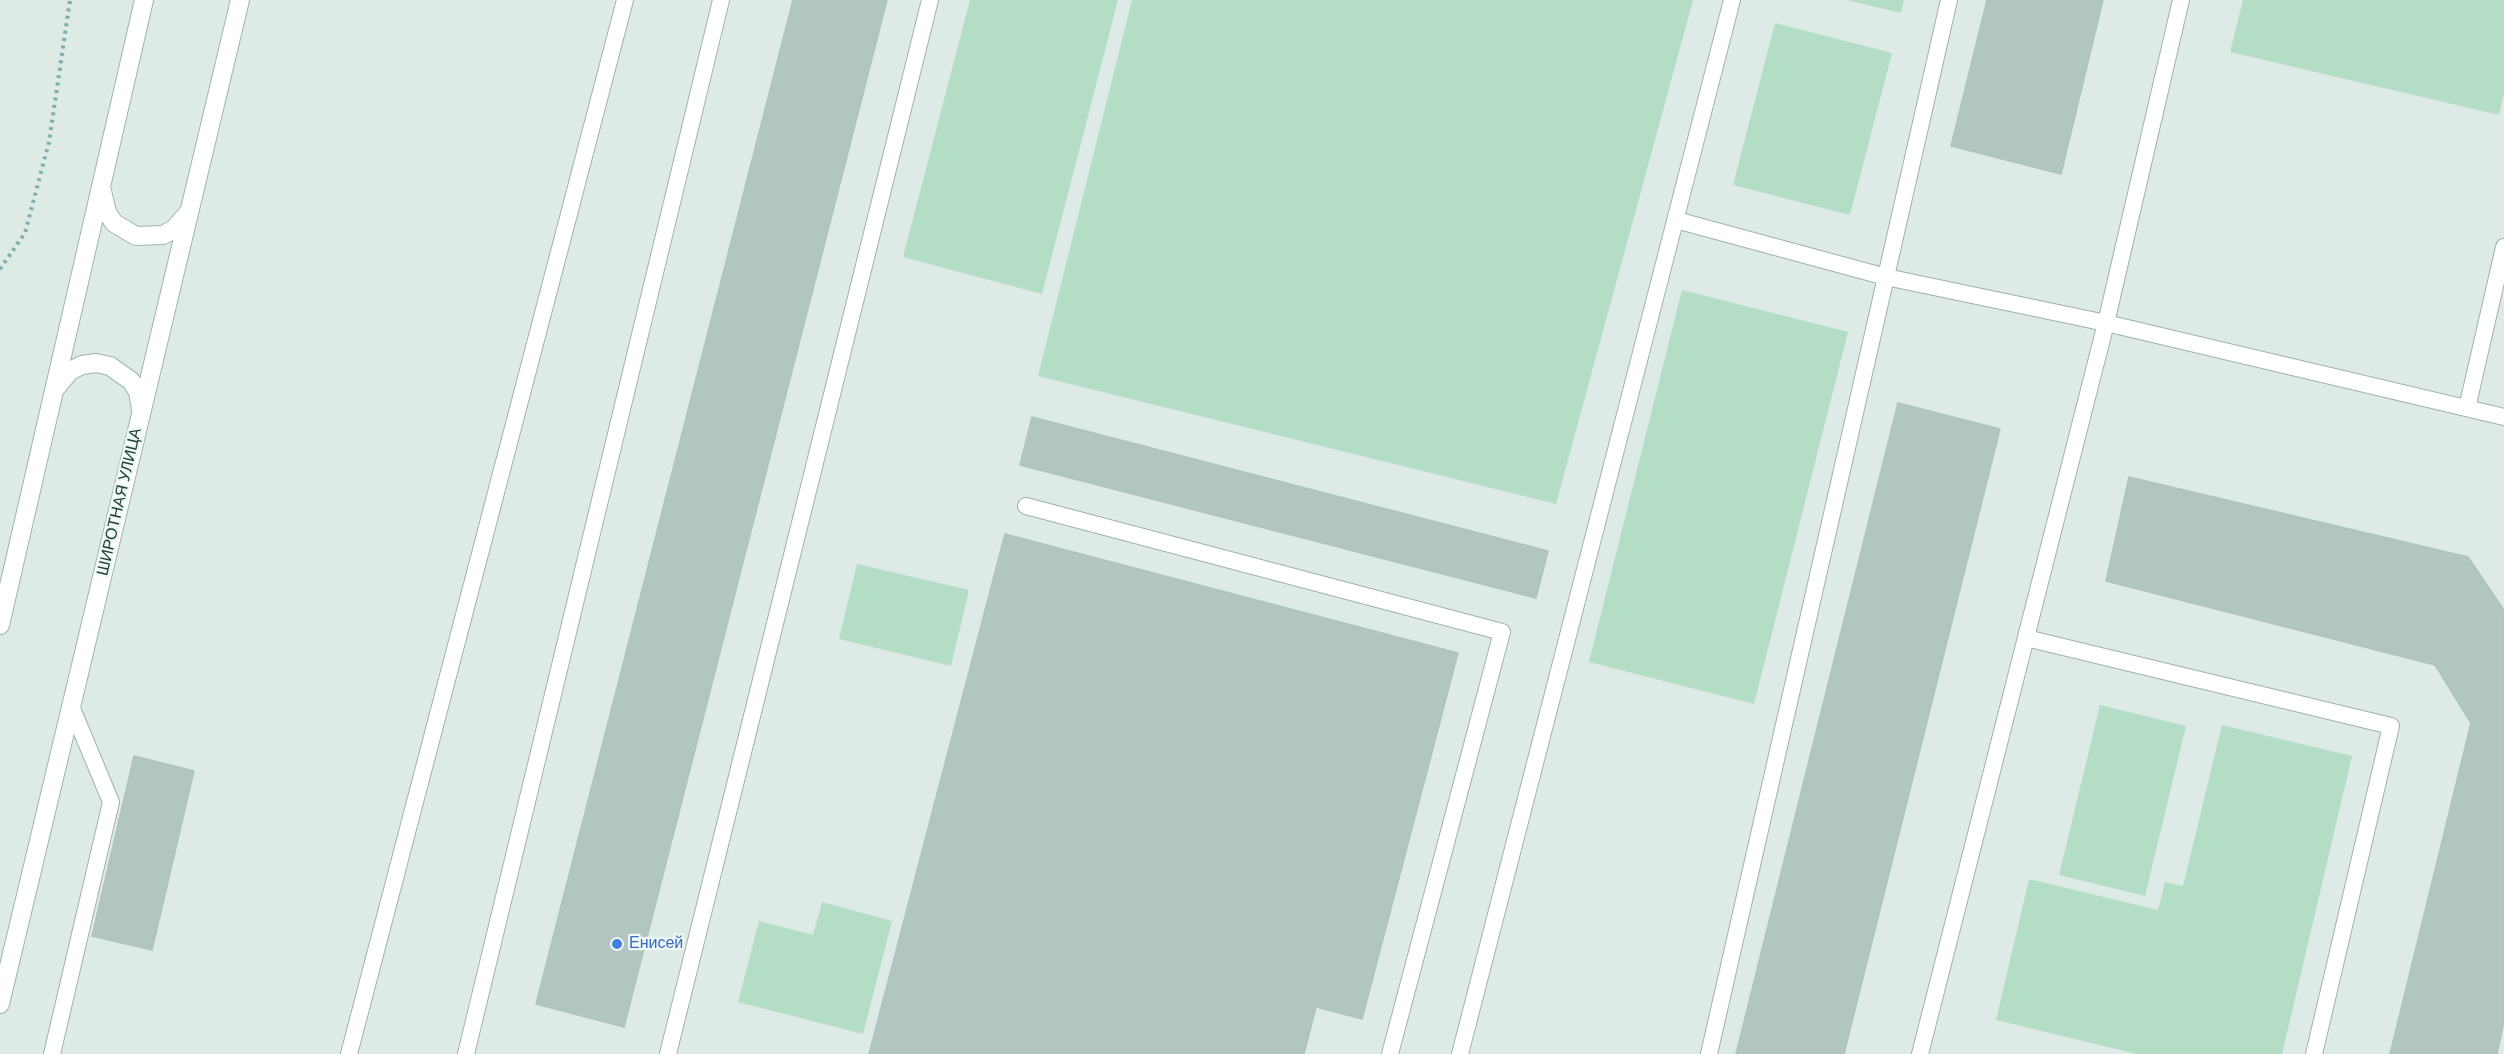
<!DOCTYPE html>
<meta charset="utf-8">
<style>
body{margin:0}
canvas{display:block;background:#ddeae6}
</style>
<canvas width="2504" height="1054"></canvas>
<script>
const ctx = document.querySelector('canvas').getContext('2d');
ctx.lineJoin = 'round';
function fill(path, color) {
  ctx.fillStyle = color;
  ctx.fill(path, 'evenodd');
}
function toPath(rows) {
  const path = new Path2D();
  for (const r of rows) {
    path.moveTo(r[0], r[1]);
    for (let i = 2; i < r.length; i += 2) path.lineTo(r[i], r[i + 1]);
  }
  return path;
}
function trace(path, color, width, dash) {
  ctx.strokeStyle = color;
  ctx.lineWidth = width;
  ctx.lineCap = dash ? 'butt' : 'round';
  ctx.setLineDash(dash || []);
  ctx.stroke(path);
}
function label(font, color, halo, rows, align = 'center') {
  ctx.font = font + ' "DM Sans",sans-serif';
  ctx.lineWidth = 4.5;
  ctx.setLineDash([]);
  ctx.textBaseline = 'middle';
  ctx.strokeStyle = halo;
  ctx.fillStyle = color;
  for (const [text, x, y, turn = 0] of rows) {
    ctx.save();
    ctx.translate(x, y);
    ctx.rotate((+turn || 0) * Math.PI / 180);
    ctx.textAlign = isNaN(turn) ? turn : align;
    if (halo) ctx.strokeText(text, 0, 0);
    ctx.fillText(text, 0, 0);
    ctx.restore();
  }
}
fill(toPath([
 [970,0,1118,0,1042,294,903,257],
 [1132,0,1693,0,1556,504,1038,376],
 [1847,0,1904,0,1901,13],
 [2243,0,2504,0,2504,94,2499,115,2230,52],
 [1775,23,1892,53,1850,215,1733,185],
 [1682,290,1848,332,1754,704,1589,662],
 [857,564,969,590,951,666,839,639],
 [2100,705,2186,726,2145,896,2059,875],
 [2222,725,2352,756,2282,1054,2137,1054,1996,1020,2029,879,2158,910,2165,882,2183,886],
 [822,902,892,921,863,1034,738,1002,759,921,813,935]
]), '#b4ddc6');
const building = toPath([
 [793,0,887,0,624,1027,536,1004,793,0],
 [1987,0,2103,0,2061,174,1951,146,1987,0],
 [1898,403,2000,429,1844,1054,1736,1054,1898,403],
 [1032,417,1548,551,1536,598,1020,465,1032,417],
 [2129,477,2468,557,2504,610,2504,1021,2497,1054,2390,1054,2471,723,2435,665,2106,581,2129,477],
 [1005,534,1458,653,1362,1019,1316,1007,1304,1054,869,1054,1005,534],
 [134,756,194,771,152,950,92,936,134,756]
]);
fill(building, '#b2c5c0');
trace(building, '#afc4bf', 1.5);
const lane = toPath([
 [1676,220,1886,277,2106,323,2504,417],
 [2467,408,2504,247],
 [1026,506,1502,632,1390,1054],
 [2026,638,2391,726,2314,1054],
 [52,1054,111,802,71,706],
 [349,1054,625,0],
 [466,1054,721,0],
 [668,1054,930,0],
 [1460,1054,1732,0],
 [1709,1054,1949,0],
 [1920,1054,2106,323,2181,0]
]);
const secondary = toPath([
 [102,191,107,212,114,223,136,236,163,235,174,229,188,213],
 [55,389,70,371,82,365,96,363,110,366,131,381,138,392,141,409],
 [0,625,144,0],
 [0,1004,240,0]
]);
trace(lane, '#a0b2ae', 18);
trace(secondary, '#9cb6b1', 20);
trace(toPath([
 [0,269,25,233,49,142,70,0]
]), '#7bafa8', 4, [3, 4.5]);
trace(lane, '#fff', 16);
trace(secondary, '#fff', 18);
for (const [x, y, r, color] of [
 [617,944,6,"#3f7fe0"]
]) {
  const dot = new Path2D();
  dot.arc(x, y, r, 0, 2 * Math.PI);
  ctx.fillStyle = color;
  ctx.fill(dot);
  trace(dot, '#edf7f3', 2);
}
label('16px', '#1e3a37', '#edf7f3', [
 ["ШИРОТНАЯ УЛИЦА",120,502,-77]
]);
label('16px', '#366cbe', '#edf7f3', [
 ["Енисей",629,944]
], 'left');
</script>
